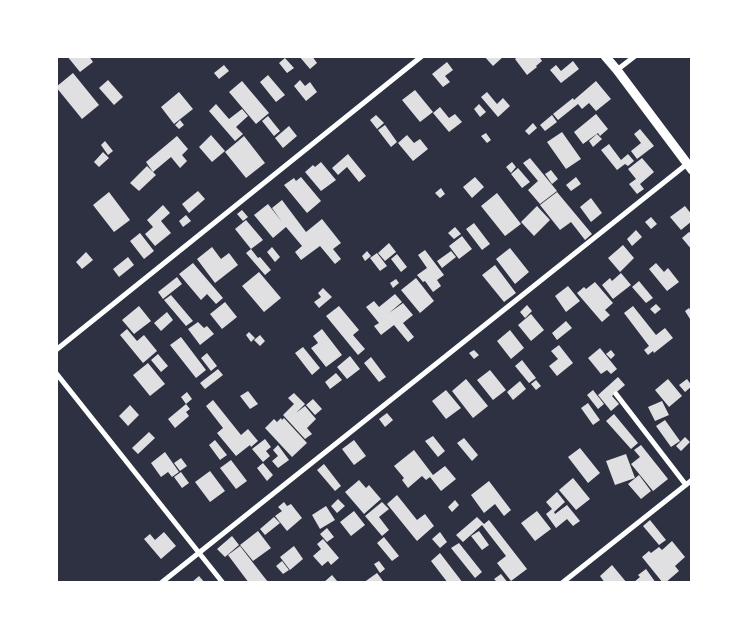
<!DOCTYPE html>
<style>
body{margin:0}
#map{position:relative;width:748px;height:639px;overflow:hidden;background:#2d3142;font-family:Inter,sans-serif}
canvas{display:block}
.frame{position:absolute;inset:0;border:58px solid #fff;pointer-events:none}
</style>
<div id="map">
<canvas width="748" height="639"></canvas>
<div class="frame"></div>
</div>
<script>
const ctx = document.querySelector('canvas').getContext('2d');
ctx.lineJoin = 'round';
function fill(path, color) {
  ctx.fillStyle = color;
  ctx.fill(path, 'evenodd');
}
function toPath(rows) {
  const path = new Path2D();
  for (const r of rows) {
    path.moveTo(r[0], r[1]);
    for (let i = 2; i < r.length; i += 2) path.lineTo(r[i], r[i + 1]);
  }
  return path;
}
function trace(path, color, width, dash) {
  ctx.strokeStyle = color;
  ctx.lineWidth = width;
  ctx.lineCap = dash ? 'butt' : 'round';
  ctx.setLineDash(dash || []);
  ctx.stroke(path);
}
fill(toPath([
 [67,56,89,56,93,62,80,72],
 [299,56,312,56,317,63,310,69],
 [484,56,504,56,493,66],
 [518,56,539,56,542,61,536,66,537,67,527,75,515,59],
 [285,58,294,68,287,73,279,63],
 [573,61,579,69,561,83,550,70,556,65,561,71],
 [447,62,453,70,445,76,450,82,443,87,432,74],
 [224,65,229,71,219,79,214,73],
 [73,73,99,105,82,119,56,87],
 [268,75,285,95,276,102,260,82],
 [108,80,123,97,114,105,99,88],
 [300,80,305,86,310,82,317,92,306,101,294,86],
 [242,81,269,113,256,124,229,92],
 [596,81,611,99,596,111,589,103,582,109,578,104,558,120,553,114,573,98,574,100],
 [415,90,433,112,420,122,402,100],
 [179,92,193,109,174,124,161,107],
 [487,92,497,104,503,98,510,106,498,117,481,97],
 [216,104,229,119,242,109,248,116,236,127,243,134,235,141,209,111],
 [479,104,486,112,480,117,474,109],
 [440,107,449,118,455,114,462,122,449,132,433,113],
 [596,114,608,129,600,136,598,133,583,144,574,132],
 [376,115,384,123,377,129,370,120],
 [552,115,557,122,545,131,540,125],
 [268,116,280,131,274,136,262,121],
 [180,120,184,125,179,129,175,125],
 [533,123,537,128,529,135,525,131],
 [385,125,397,142,391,147,378,130],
 [289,126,297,136,283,148,275,138],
 [640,129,654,146,637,159,631,151,641,143,634,134],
 [562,132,581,159,566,169,547,142],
 [486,133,491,140,487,143,481,136],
 [597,134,602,139,593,147,589,141],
 [211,135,225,151,212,162,199,147],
 [407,135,414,143,420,139,428,149,413,161,398,143],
 [177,136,188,149,182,155,187,161,180,168,171,157,153,172,146,162],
 [244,136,265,163,246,178,225,152],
 [105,141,113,151,108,155,101,145],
 [609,144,621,160,628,154,634,161,628,166,625,164,617,170,601,150],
 [103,152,109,158,99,167,94,162],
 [348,154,366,176,359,182,347,167,338,175,332,168],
 [530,158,557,191,540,204,528,190,538,181,523,163],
 [642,158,654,172,640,184,644,189,637,194,629,184,636,179,628,169],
 [321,162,336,180,321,191,305,172,313,165,315,167],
 [512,162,516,167,511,173,506,167],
 [147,166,156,175,139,191,130,183],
 [518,168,530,182,522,188,511,174],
 [551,170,558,179,552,184,545,174],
 [301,177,321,201,307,213,284,185,294,178,296,181],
 [475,177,484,187,472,198,463,187],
 [576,177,581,184,571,191,566,185],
 [441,188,445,194,440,198,435,193],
 [198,191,205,199,189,213,182,204],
 [109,192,130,220,114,232,93,205],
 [557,192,592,234,585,240,571,222,560,230,540,205],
 [497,193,521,224,505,236,481,206],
 [591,198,602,213,591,222,580,207],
 [282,200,306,232,322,219,341,243,333,249,341,259,335,264,320,246,301,260,295,252,302,246,286,227,273,238,254,215,268,204,282,222,272,208],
 [163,205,170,213,161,221,171,233,155,246,145,234,153,227,147,220],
 [537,206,550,220,534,236,521,222],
 [685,206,692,215,692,221,681,230,670,217],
 [242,210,248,217,243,221,237,214],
 [186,215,191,221,183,227,179,221],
 [651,217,657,224,651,229,645,222],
 [246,220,263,240,251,249,235,229],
 [474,223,490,244,482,250,466,229],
 [455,227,461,234,454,239,448,233],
 [636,230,642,237,632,246,627,239],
 [689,232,692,234,692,250,682,238],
 [140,233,154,251,144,259,130,241],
 [462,236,472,249,459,259,449,246],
 [389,243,396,252,385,261,378,253],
 [623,245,634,258,620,272,608,258],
 [212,247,221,259,229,253,238,265,215,283,197,259],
 [272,247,280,257,275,262,267,252],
 [510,248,529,272,515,284,496,259],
 [251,249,258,258,260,257,271,270,265,275,246,253],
 [425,250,444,275,437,280,441,286,433,292,425,281,423,282,417,275,427,268,418,255],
 [367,251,371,256,365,261,362,256],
 [451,251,456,257,442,268,437,261],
 [86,252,93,260,82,269,76,262],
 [377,253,387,266,380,271,370,258],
 [397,254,407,267,401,272,391,259],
 [128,257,134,265,119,277,113,269],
 [193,263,223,298,216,304,207,294,201,300,179,274],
 [656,263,664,272,668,268,679,282,667,291,649,269],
 [495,265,516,293,504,302,482,275],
 [259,272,281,298,264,312,242,286],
 [621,273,631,285,613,299,602,285,610,278,612,281],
 [177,277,182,284,163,299,158,292],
 [416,278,434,301,420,313,401,290],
 [396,279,399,283,393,288,390,283],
 [639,281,653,298,646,303,632,287],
 [595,282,613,303,605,310,610,315,602,322,577,293,584,287,586,289],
 [568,286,580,301,566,312,555,296],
 [323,288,332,297,319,308,314,302,321,297,318,293],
 [395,294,402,302,389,313,403,303,413,315,403,323,414,337,408,342,394,325,381,335,374,326,379,323,366,307,374,301,379,307],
 [171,295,193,321,186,326,164,300],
 [225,302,237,317,222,329,210,314],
 [656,304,661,309,655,314,650,309],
 [527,305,532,311,525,318,520,312],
 [139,306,151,321,134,334,122,320],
 [339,306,359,330,353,335,365,349,358,355,326,316],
 [633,306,656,335,665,328,673,338,654,353,653,351,648,355,644,350,649,346,624,313],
 [689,308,692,312,692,318,690,319,685,311],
 [167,312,173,320,161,331,154,323],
 [531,314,544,330,531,341,518,325],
 [566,321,572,328,557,340,552,333],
 [198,322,204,328,207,326,214,334,200,345,188,329],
 [127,329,137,341,144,335,157,351,143,363,120,335],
 [322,329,342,355,326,367,311,348,318,343,313,336],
 [510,330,524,348,511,359,497,341],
 [249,332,255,338,251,342,246,335],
 [260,335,265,341,260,346,254,340],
 [181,337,206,370,196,378,170,345],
 [559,345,573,363,557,376,549,366,558,359,551,351],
 [303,347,320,368,312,375,295,353],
 [600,348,617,369,611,374,607,370,601,374,588,358],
 [474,350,479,355,474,359,469,353],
 [611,350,615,355,611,359,606,354],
 [207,353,217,366,211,371,201,358],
 [158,354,168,366,161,372,151,360],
 [350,356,360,369,347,379,337,367],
 [371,357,386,377,379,382,364,363],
 [522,360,536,378,529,383,515,366],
 [148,363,165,384,150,396,133,375],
 [218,369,223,375,205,389,200,383],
 [490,370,506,390,493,400,477,380],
 [336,373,342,380,330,389,325,382],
 [618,377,625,385,612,396,619,404,611,411,598,395],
 [466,379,488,406,473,418,452,391],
 [668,379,682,396,669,407,655,390],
 [687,379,692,386,685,392,679,385],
 [536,380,541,386,536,390,531,384],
 [520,381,526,389,513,400,507,392],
 [446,390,461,408,446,419,432,401],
 [593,390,604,404,598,409,587,395],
 [248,391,258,404,250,409,240,396],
 [187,392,192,399,186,404,181,397],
 [294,393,305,404,296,413,305,406,316,419,307,428,312,434,305,439,283,415,294,404,288,398],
 [313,399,322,409,315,415,306,405],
 [213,400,241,435,248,429,258,441,251,447,250,445,236,456,217,433,223,428,206,406],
 [662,401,669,415,655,421,648,407],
 [588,403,600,420,593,425,581,408],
 [186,404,190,409,186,412,189,416,175,428,168,419],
 [130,405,139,415,128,426,119,416],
 [387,413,393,420,385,427,379,419],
 [614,414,638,443,631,449,606,421],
 [281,418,282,420,284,418,307,443,292,457,265,428,274,419,277,422],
 [665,420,680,441,671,447,656,426],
 [149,432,155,438,138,454,132,448],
 [433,436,445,451,438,457,425,441],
 [685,437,690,442,681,451,676,446],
 [464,438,478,455,472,461,457,443],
 [265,439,271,447,266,451,270,456,263,462,252,449],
 [215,440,227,455,220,460,209,445],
 [354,440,366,456,354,465,342,449],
 [278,445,289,460,278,468,272,461,278,456,273,450],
 [641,445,668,479,653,491,631,464,640,457,634,450],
 [580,448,600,473,588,483,568,457],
 [414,450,433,475,445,466,456,479,441,491,430,477,426,480,422,476,408,488,402,480,404,478,394,466],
 [165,452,179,472,172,477,168,472,161,477,151,463],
 [626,454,635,478,615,485,606,461],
 [181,458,187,466,180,471,174,463],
 [231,460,247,481,236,489,220,468],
 [263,463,273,475,267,481,257,468],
 [324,464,341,486,335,491,317,470],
 [210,471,225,491,210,502,195,482],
 [181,472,189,483,182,488,174,477],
 [639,475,651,491,641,499,628,484],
 [573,478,590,499,576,510,559,490],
 [359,480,366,488,369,485,381,499,364,514,345,492],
 [489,481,511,510,504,516,495,504,484,513,471,495],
 [557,492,565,502,554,512,555,514,567,505,580,521,573,526,567,519,556,528,546,514,552,509,546,502],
 [397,495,417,520,425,514,434,526,417,541,387,504],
 [338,499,345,506,337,513,331,506],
 [455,500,459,505,452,512,448,507],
 [284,502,287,506,291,504,302,518,287,531,275,516,282,511,278,507],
 [382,502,389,509,379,517,389,530,382,536,365,516],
 [326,506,335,520,320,529,312,515],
 [354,511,365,525,351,536,340,522],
 [537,511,551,529,535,541,521,523],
 [274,517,280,523,265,535,260,529],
 [477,517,484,524,489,520,527,569,511,581,497,563,506,556,482,525,463,542,456,535],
 [650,520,666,540,659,545,643,526],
 [327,528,334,537,327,542,320,534],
 [258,531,271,548,253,561,240,545],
 [479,531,489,545,482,550,471,536],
 [164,532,176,546,161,559,144,539,150,534,155,540],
 [440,532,447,542,440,548,432,539],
 [232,536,239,545,225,557,217,549],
 [384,537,399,556,392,561,377,543],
 [323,539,339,558,331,565,328,561,322,566,313,556,321,549,317,544],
 [672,541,685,557,675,566,679,571,665,583,663,583,642,557,649,551,651,553,659,547,662,550],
 [459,543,482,572,475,578,451,548],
 [240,546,264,577,269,583,249,583,228,555],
 [294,546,303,559,290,570,280,557],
 [440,553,463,583,448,583,431,561],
 [282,561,289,570,283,574,276,566],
 [379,561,385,569,380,573,374,564],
 [612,565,627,583,605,583,600,576],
 [646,569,656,583,633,583,640,577,638,575],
 [377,573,383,581,381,583,363,583],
 [501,574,508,583,498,583,494,579],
 [332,575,337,581,335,583,323,583],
 [199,576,205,583,191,583]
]), '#e0e0e3');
trace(toPath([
 [617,70,635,56],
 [56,350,422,56],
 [56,373,223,583],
 [616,394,686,485],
 [161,583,687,164],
 [562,583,692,480]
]), '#fff', 5);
trace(toPath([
 [605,56,617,70,692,170]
]), '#fff', 9);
</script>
